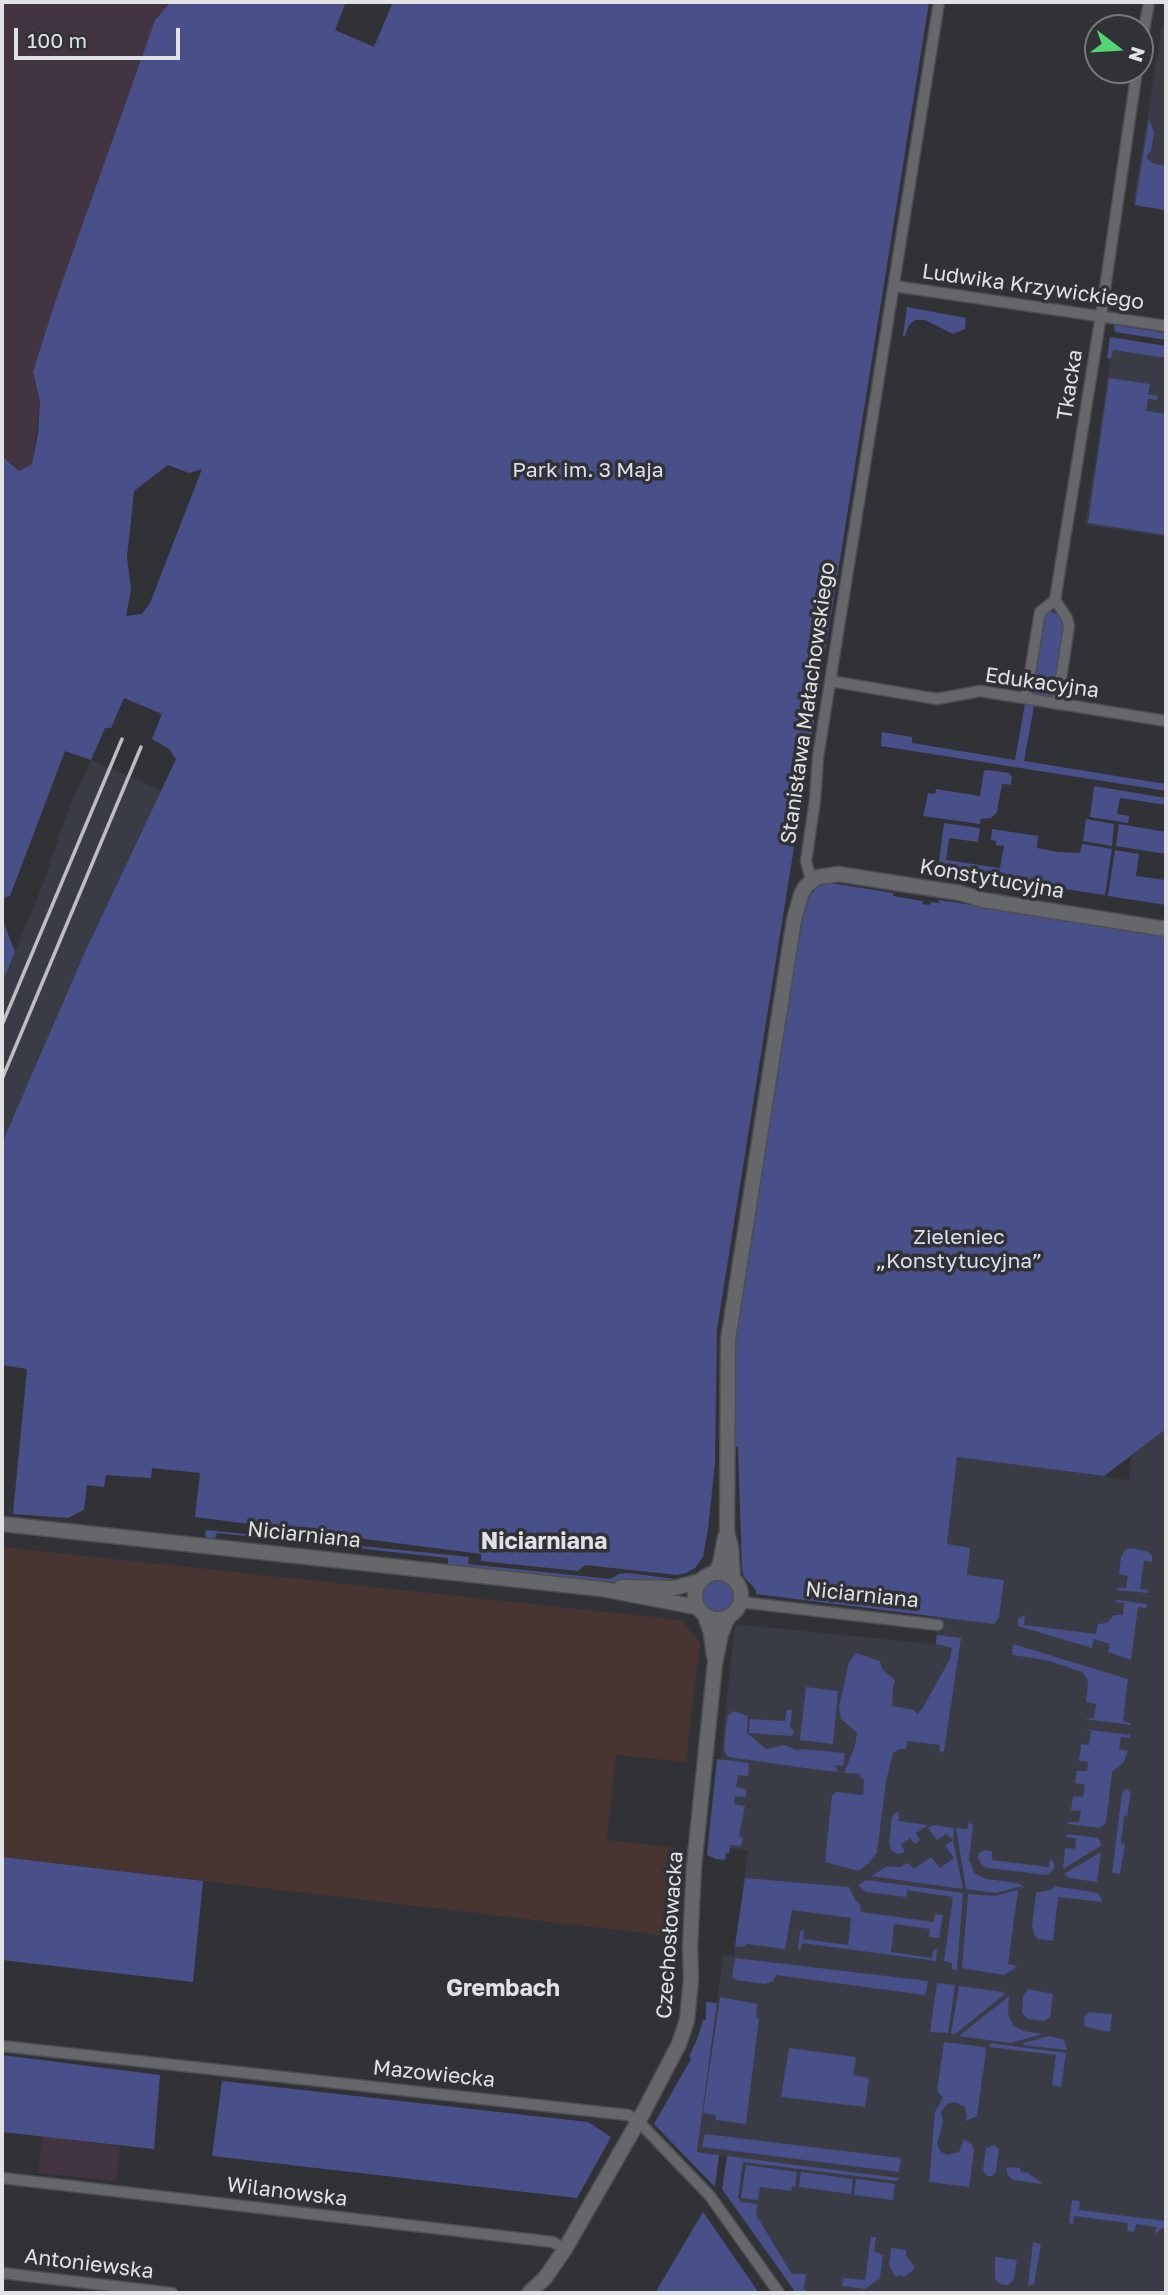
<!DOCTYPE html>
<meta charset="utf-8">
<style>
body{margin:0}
#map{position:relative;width:1168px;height:2295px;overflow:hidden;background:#313236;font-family:"Golos Text",sans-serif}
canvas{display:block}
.frame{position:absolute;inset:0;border:4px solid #e1e2e4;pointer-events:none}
.north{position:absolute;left:1084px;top:14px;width:70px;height:70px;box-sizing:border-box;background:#313236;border:2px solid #77787c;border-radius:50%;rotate:107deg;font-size:19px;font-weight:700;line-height:28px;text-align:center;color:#e1e2e4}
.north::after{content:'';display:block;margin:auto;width:24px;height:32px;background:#52d673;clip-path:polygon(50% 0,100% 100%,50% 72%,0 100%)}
.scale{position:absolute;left:14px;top:28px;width:166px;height:32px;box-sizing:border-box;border:4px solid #e1e2e4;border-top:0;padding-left:9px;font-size:21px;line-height:24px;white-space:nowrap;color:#e1e2e4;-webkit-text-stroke:5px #313236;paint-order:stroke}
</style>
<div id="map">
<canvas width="1168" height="2295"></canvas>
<div class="frame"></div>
<div class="north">N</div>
<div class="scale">100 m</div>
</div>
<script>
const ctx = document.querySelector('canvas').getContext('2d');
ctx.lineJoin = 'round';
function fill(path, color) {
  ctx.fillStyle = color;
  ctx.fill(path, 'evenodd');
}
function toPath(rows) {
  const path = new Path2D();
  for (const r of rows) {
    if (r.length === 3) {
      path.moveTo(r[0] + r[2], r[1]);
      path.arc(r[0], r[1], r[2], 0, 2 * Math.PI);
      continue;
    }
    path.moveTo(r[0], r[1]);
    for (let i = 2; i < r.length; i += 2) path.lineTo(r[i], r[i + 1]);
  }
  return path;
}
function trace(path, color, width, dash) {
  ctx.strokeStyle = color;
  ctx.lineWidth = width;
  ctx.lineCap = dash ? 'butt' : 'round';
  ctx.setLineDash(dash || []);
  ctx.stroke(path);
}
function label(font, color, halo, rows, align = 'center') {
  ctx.font = font + ' "Golos Text",sans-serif';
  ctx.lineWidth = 7;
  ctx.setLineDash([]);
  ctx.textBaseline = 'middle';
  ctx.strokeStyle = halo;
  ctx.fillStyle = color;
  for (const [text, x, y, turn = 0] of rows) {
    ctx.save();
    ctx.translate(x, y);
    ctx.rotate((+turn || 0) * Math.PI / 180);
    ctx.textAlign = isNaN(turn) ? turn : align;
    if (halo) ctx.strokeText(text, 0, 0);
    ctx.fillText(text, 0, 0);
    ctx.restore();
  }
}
fill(toPath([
 [2,2,171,2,155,20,55,302,33,372,40,401,32,464,19,471,2,456],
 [42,2136,120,2146,116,2181,38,2173]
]), '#433441');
fill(toPath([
 [2,1547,681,1620,700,1643,686,1762,616,1755,607,1840,677,1848,668,1936,2,1857]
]), '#483430');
fill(toPath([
 [1162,27,1166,28,1166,211,1133,205],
 [1112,350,1166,358,1166,537,1085,525],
 [91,760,161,790,84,954,2,1143,2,983,45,879,68,810],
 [1166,1429,1166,2293,796,2293,722,2189,727,2156,697,2152,723,1955,734,1956,748,1850,715,1847,712,1839,735,1624,935,1644,957,1456,1129,1480,1131,1456]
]), '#393b45');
fill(toPath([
 [171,2,346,2,335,30,374,47,393,2,929,2,717,1329,715,1463,708,1529,703,1557,695,1568,686,1573,677,1575,585,1565,578,1571,481,1561,481,1554,195,1517,200,1473,152,1468,151,1478,106,1475,104,1487,87,1485,84,1510,68,1518,13,1514,27,1369,2,1365,2,1143,84,954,176,759,169,749,152,739,162,714,124,698,111,728,105,728,91,760,65,751,10,896,5,897,2,904,2,456,19,471,32,464,38,433,40,401,33,372,55,302,155,20],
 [168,465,189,473,202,469,150,603,142,614,126,616,131,590,127,557,134,491],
 [1149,119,1154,132,1151,151,1147,155,1147,159,1154,164,1166,166,1166,210,1135,205],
 [907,307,966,318,965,329,953,334,925,320,915,320,909,325,905,336,903,336],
 [1114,325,1166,333,1166,340,1115,332],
 [1110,337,1166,346,1166,358,1113,350,1111,359,1107,358],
 [1109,378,1150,384,1148,394,1157,396,1157,400,1148,399,1146,411,1166,414,1166,535,1088,523],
 [1049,610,1062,617,1065,626,1055,692,1050,697,1035,697,1032,692,1044,616],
 [1025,704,1034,706,1024,761,1166,784,1166,791,881,746,882,732,912,737,912,743,1015,760],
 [988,770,1009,773,1012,777,1011,785,1002,784,997,812,991,818,981,819,980,824,923,816,928,793,935,794,936,789,980,796,984,771],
 [1094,786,1166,798,1166,805,1120,798,1117,814,1129,816,1128,823,1090,817],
 [1086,819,1114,824,1112,846,1083,841],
 [944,823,980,828,978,842,949,838,946,860,1000,868,1004,846,996,845,996,841,991,840,992,829,1038,836,1037,848,1058,852,1080,853,1082,844,1112,849,1105,895,938,870],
 [1119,824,1166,832,1166,854,1116,846],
 [1115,850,1139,854,1136,876,1166,880,1166,905,1108,896],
 [830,883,893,893,893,896,923,901,922,904,930,905,931,902,939,903,939,900,1166,935,1166,1429,1104,1476,957,1457,947,1544,970,1548,967,1575,1004,1580,999,1617,994,1624,756,1594,756,1590,744,1577,742,1569,738,1447,733,1446,733,1352,792,967,804,910,810,896,818,886],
 [3,921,15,952,2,983,2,922],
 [206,1530,469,1557,468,1564,610,1579,619,1574,627,1573,675,1579,677,1584,586,1581,450,1566,448,1564,448,1558,217,1533,214,1541,208,1540,205,1536],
 [1130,1548,1146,1551,1152,1555,1152,1562,1144,1561,1140,1589,1148,1590,1148,1593,1117,1590,1117,1588,1126,1588,1128,1576,1119,1574,1121,1557,1125,1550],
 [718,1596,16],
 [1116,1600,1147,1604,1146,1608,1138,1607,1131,1660,1108,1652,1110,1644,1094,1639,1092,1648,1018,1626,1018,1619,1025,1615,1024,1625,1096,1634,1098,1624,1107,1623,1114,1615,1123,1615,1124,1603,1116,1602],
 [937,1635,961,1638,944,1751,939,1753,940,1745,908,1741,906,1749,899,1749,893,1753,886,1781,877,1852,869,1863,858,1871,825,1862,832,1795,837,1792,863,1795,864,1779,861,1779,860,1774,844,1773,855,1746,857,1733,841,1719,839,1707,849,1662,856,1653,880,1661,882,1669,895,1680,893,1688,892,1706,914,1710,917,1714,922,1709,950,1659,952,1648,936,1644],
 [1013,1644,1128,1679,1123,1721,1131,1723,1131,1725,1084,1719,1094,1718,1096,1704,1086,1702,1088,1681,1082,1672,1046,1660,1012,1655],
 [806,1687,838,1691,833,1744,800,1740],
 [787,1710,792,1710,790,1726,794,1732,792,1736,749,1733,750,1719,785,1721],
 [733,1711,748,1716,747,1733,766,1749,785,1745,799,1751,799,1749,845,1753,843,1766,835,1765,838,1772,827,1771,728,1757,724,1750,726,1728,728,1716],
 [1083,1729,1130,1735,1130,1738,1121,1737,1119,1749,1128,1751,1123,1763,1112,1772,1106,1823,1100,1828,1068,1824,1069,1822,1079,1822,1081,1811,1071,1810,1073,1796,1083,1797,1085,1785,1075,1783,1077,1771,1087,1771,1088,1762,1079,1761,1081,1744,1089,1745,1091,1731],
 [717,1759,749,1763,748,1776,738,1775,736,1787,746,1789,746,1797,735,1796,734,1804,745,1806,739,1836,743,1837,741,1846,730,1845,729,1853,726,1853,725,1860,716,1859,707,1855],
 [1127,1789,1131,1793,1127,1816,1124,1816,1121,1843,1125,1844,1120,1874,1112,1873,1122,1792],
 [896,1812,899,1813,898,1821,928,1825,916,1833,920,1840,915,1844,910,1838,901,1845,905,1852,898,1854,891,1850,889,1844,892,1817],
 [969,1821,973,1826,969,1860,975,1874,986,1879,1018,1883,1025,1888,1018,1887,996,1893,966,1889,956,1828,967,1829],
 [933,1825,954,1828,953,1840,963,1889,871,1876,888,1866,900,1867,908,1863,914,1869,931,1857,940,1868,954,1858,945,1846,953,1840,946,1834,937,1840,928,1828],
 [1067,1834,1098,1838,1102,1845,1063,1869,1065,1848,1075,1849,1076,1839,1067,1837],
 [985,1850,992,1851,992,1860,1049,1867,1050,1859,1054,1862,1054,1869,1047,1875,988,1868,982,1865,978,1858,979,1853],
 [1101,1852,1097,1882,1069,1878,1064,1874],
 [2,1857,203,1881,193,1982,2,1960],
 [745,1878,849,1887,856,1901,860,1904,861,1912,934,1922,935,1914,943,1915,939,1938,929,1937,930,1929,894,1924,891,1952,932,1958,934,1949,937,1950,936,1961,802,1943,800,1951,798,1950,800,1931,804,1930,803,1939,848,1945,851,1918,792,1910,785,1949,747,1944,743,1947,735,1946],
 [866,1880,963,1893,957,1970,952,1969,952,1963,944,1961,953,1897,907,1890,906,1897,866,1892,858,1885],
 [1054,1886,1098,1893,1102,1900,1102,1902,1058,1897,1053,1941,1038,1939,1034,1934,1032,1927,1036,1893,1053,1889],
 [1018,1890,1008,1964,1017,1966,1014,1969,1004,1975,962,1968,968,1894,995,1896],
 [735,1958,928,1981,926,1992,925,1995,776,1975,773,1981,765,1984,736,1980,732,1977],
 [937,1983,955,1985,948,2033,930,2032],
 [959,1986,1003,1992,1005,1994,955,2034,951,2034],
 [1028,1989,1053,1994,1050,2017,1045,2021,1028,2019,1022,2013,1023,1996],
 [1009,1996,1008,2014,1013,2025,1023,2031,1043,2034,1010,2043,959,2036],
 [720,1997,757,2004,756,2017,759,2018,746,2124,716,2120,715,2115,703,2113],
 [706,2002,717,2003,697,2152,719,2155,715,2187,654,2124,691,2059,689,2057,698,2037,703,2020,706,2020],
 [1089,2012,1112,2014,1110,2032,1085,2027,1084,2017],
 [1050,2036,1064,2040,1067,2050,1023,2045,1023,2043],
 [944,2042,985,2047,986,2051,977,2116,965,2121,967,2117,965,2107,955,2102,947,2104,941,2112,943,2123,937,2144,941,2152,948,2155,959,2152,964,2139,972,2145,974,2150,969,2187,929,2182,935,2112,943,2098,937,2091],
 [990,2043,1066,2053,1061,2087,1052,2085,1056,2055,989,2047],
 [789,2048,856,2057,853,2075,869,2078,865,2107,781,2097],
 [2,2055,160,2075,154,2149,2,2132],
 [222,2081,588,2122,611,2137,577,2198,212,2156],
 [705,2134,901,2158,899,2172,702,2147],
 [994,2145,999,2149,996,2172,992,2176,987,2176,983,2170,986,2148],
 [727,2156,796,2165,899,2178,897,2181,743,2162,738,2197,741,2202,757,2204,756,2215,792,2274,806,2274,804,2288,808,2293,796,2293,722,2189],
 [746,2165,797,2172,795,2187,792,2186,791,2191,760,2187,758,2200,741,2198],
 [1007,2167,1020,2168,1021,2172,1028,2173,1043,2184,1013,2180,1007,2174],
 [801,2172,853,2179,851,2194,799,2187],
 [856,2179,895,2184,893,2200,854,2195],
 [1072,2200,1080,2201,1079,2210,1166,2221,1166,2228,1162,2228,1155,2234,1156,2227,1136,2224,1134,2232,1127,2231,1128,2223,1074,2216,1073,2224,1069,2223],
 [703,2212,759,2293,655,2293],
 [871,2237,876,2237,874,2251,883,2255,880,2278,865,2289,842,2286,843,2278,865,2280],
 [1033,2242,1041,2244,1034,2284,1028,2286],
 [891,2248,906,2250,906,2255,914,2266,913,2270,904,2277,899,2275,896,2277,889,2266],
 [995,2257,1017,2260,1014,2279,1008,2285,1000,2284,995,2279]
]), '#494f89');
const minor = toPath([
 [1140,53,1149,2],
 [894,286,1166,326],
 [1055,600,1067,618,1069,626,1057,704],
 [830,681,937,699,980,691,1166,721],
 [1026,698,1040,612,1055,600,1102,309,1137,70],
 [811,880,806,861,815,800,818,757,939,2],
 [740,1602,938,1625],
 [2,2046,628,2115,638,2121,710,2196,779,2293],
 [2,2178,553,2242,565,2249],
 [2,2273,172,2293]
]);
const tertiary = toPath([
 [2,1524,602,1589,696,1607],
 [718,1596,23],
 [715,1573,720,1564,725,1537],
 [733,1578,731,1547,727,1532,728,1340,794,920,801,895,806,886,818,877,838,874,960,893,983,900,1166,929],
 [621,1587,674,1588,700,1581],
 [705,1616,711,1633,714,1656],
 [529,2293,545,2278,565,2249,643,2113,679,2044,687,2020,691,1979,690,1946,694,1866,715,1663,721,1634,728,1617]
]);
trace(minor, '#4d4e51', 13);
trace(tertiary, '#4d4e51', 17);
trace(minor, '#66676b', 10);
trace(tertiary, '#66676b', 14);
trace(toPath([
 [2,1025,122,739],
 [2,1079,141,747]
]), '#bdbec1', 3.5);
label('21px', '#e1e2e4', '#313236', [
 ["Ludwika Krzywickiego",1033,287,8],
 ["Tkacka",1070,385,-81],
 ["Edukacyjna",1042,683,8],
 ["Stanisława Małachowskiego",808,703,-82],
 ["Konstytucyjna",992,879,10],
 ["Niciarniana",304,1535,6],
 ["Niciarniana",862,1595,6],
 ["Czechosłowacka",670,1935,-86],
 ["Mazowiecka",434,2074,6],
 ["Wilanowska",287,2192,7],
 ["Antoniewska",89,2264,7]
]);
label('21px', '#dbdff1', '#313236', [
 ["Park im. 3 Maja",588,470],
 ["Zieleniec",959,1237],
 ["„Konstytucyjna”",959,1261]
]);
label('bold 23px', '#e1e2e4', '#313236', [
 ["Niciarniana",544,1542],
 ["Grembach",503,1989]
]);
</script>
